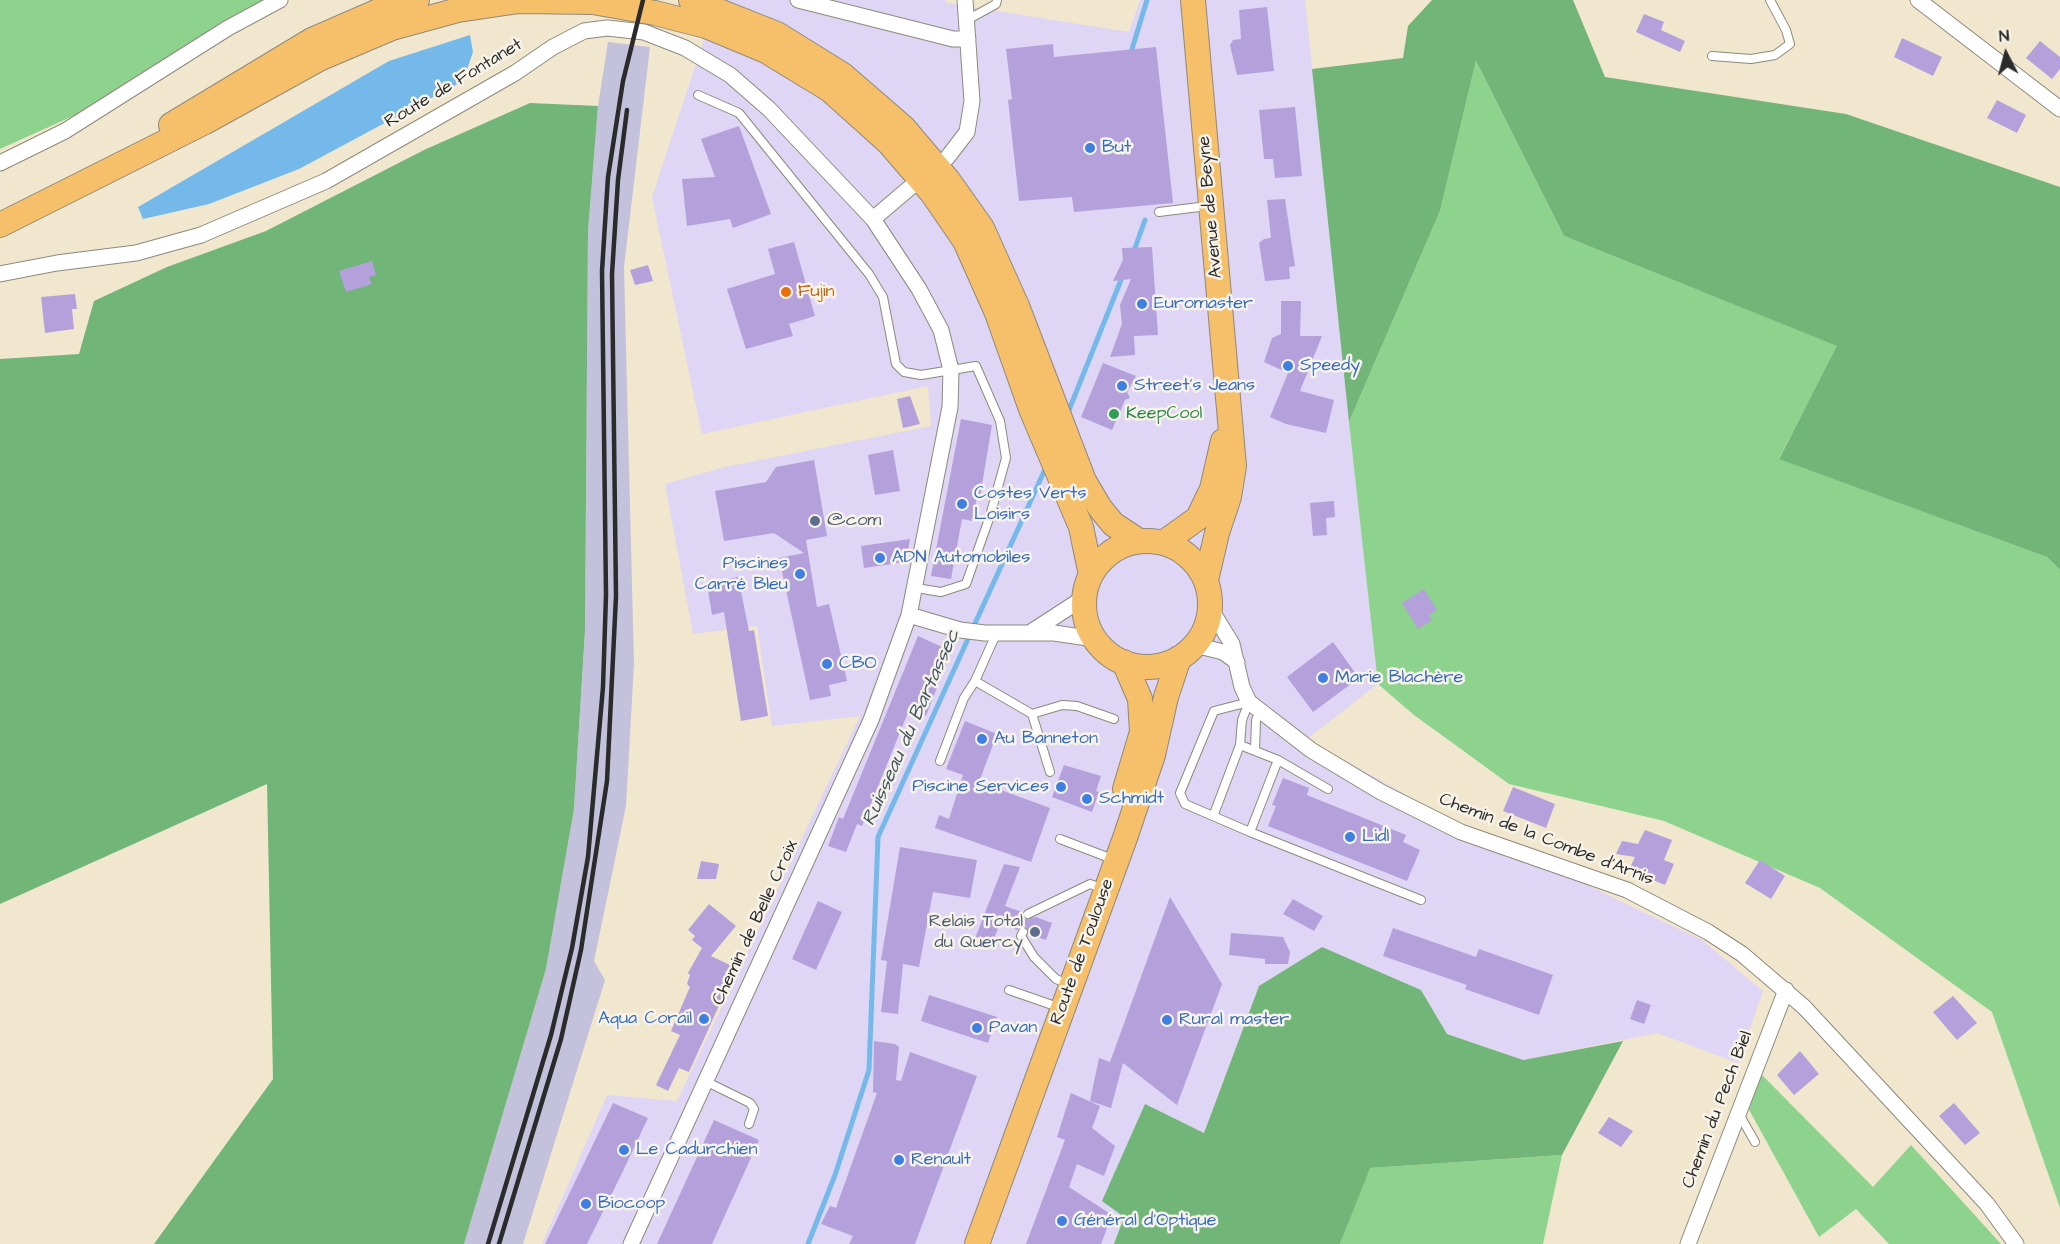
<!DOCTYPE html>
<meta charset="utf-8">
<style>
body{margin:0}
#map{position:relative;width:2060px;height:1244px;overflow:hidden;background:#f1e7ce;font-family:"Architects Daughter",sans-serif}
canvas{display:block}
.north{position:absolute;left:1976px;top:24px;width:60px;height:60px;-webkit-text-stroke:4px #f7f3e8;paint-order:stroke;rotate:354deg;font-size:16px;font-weight:700;line-height:24px;text-align:center;color:#2b2b2b}
.north::after{content:'';display:block;margin:auto;width:21px;height:27px;background:#2b2b2b;clip-path:polygon(50% 0,100% 100%,50% 72%,0 100%)}
</style>
<div id="map">
<canvas width="2060" height="1244"></canvas>
<div class="north">N</div>
</div>
<script>
const ctx = document.querySelector('canvas').getContext('2d');
ctx.lineJoin = 'round';
function fill(path, color) {
  ctx.fillStyle = color;
  ctx.fill(path, 'evenodd');
}
function toPath(rows) {
  const path = new Path2D();
  for (const r of rows) {
    if (r.length === 3) {
      path.moveTo(r[0] + r[2], r[1]);
      path.arc(r[0], r[1], r[2], 0, 2 * Math.PI);
      continue;
    }
    path.moveTo(r[0], r[1]);
    for (let i = 2; i < r.length; i += 2) path.lineTo(r[i], r[i + 1]);
  }
  return path;
}
function trace(path, color, width, dash) {
  ctx.strokeStyle = color;
  ctx.lineWidth = width;
  ctx.lineCap = dash ? 'butt' : 'round';
  ctx.setLineDash(dash || []);
  ctx.stroke(path);
}
function label(font, color, halo, rows, align = 'center') {
  ctx.font = font + ' "Architects Daughter",sans-serif';
  ctx.lineWidth = 5;
  ctx.setLineDash([]);
  ctx.textBaseline = 'middle';
  ctx.strokeStyle = halo;
  ctx.fillStyle = color;
  for (const [text, x, y, turn = 0] of rows) {
    ctx.save();
    ctx.translate(x, y);
    ctx.rotate((+turn || 0) * Math.PI / 180);
    ctx.textAlign = isNaN(turn) ? turn : align;
    if (halo) ctx.strokeText(text, 0, 0);
    ctx.fillText(text, 0, 0);
    ctx.restore();
  }
}
fill(toPath([
 [717,0,946,0,947,3,1129,32,1140,0,1305,0,1378,684,1307,739,1449,819,1702,940,1763,991,1738,1063,1657,1033,1523,1060,1447,1034,1421,990,1259,986,1204,1133,1145,1105,1124,1217,1114,1244,542,1244,607,1095,677,1101,860,716,772,726,757,626,693,634,665,484,725,467,931,426,928,386,702,434,652,197]
]), '#dfd5f5');
fill(toPath([
 [608,42,650,47,624,267,634,664,626,806,594,961,605,980,523,1244,464,1244,546,969,574,809,585,630,588,231,598,106]
]), '#c3c1db');
fill(toPath([
 [0,0,286,0,93,107,0,149],
 [1476,61,1564,236,1838,346,1779,458,2047,557,2060,570,2060,1208,1992,1012,1820,888,1664,821,1509,784,1414,715,1378,684,1349,422,1440,211],
 [1761,1074,1873,1187,1911,1145,2001,1244,1889,1244,1856,1209,1819,1237,1747,1106],
 [1562,1155,1543,1244,1340,1244,1369,1168]
]), '#8dd38d');
fill(toPath([
 [1432,0,1573,0,1605,77,1846,114,2060,187,2060,570,2047,557,1779,459,1837,346,1564,236,1476,61,1440,211,1349,422,1312,69,1403,58,1408,26],
 [530,103,598,106,588,231,585,630,574,809,546,969,464,1244,154,1244,273,1079,267,784,0,904,0,359,79,354,94,301,167,267,266,231,424,150],
 [1322,947,1421,990,1447,1034,1523,1060,1623,1041,1562,1155,1370,1168,1340,1244,1114,1244,1124,1217,1102,1201,1145,1104,1204,1133,1259,986]
]), '#72b578');
fill(toPath([
 [470,35,473,52,463,81,299,169,209,204,143,219,138,207,389,61]
]), '#75b9eb');
trace(toPath([
 [1132,49,1147,0],
 [1135,248,1145,220],
 [1067,415,1121,280],
 [808,1244,835,1175,869,1070,878,837,1047,465]
]), '#75b9eb', 5);
fill(toPath([
 [1267,7,1274,71,1237,75,1230,45,1233,40,1241,39,1239,10],
 [1644,14,1664,22,1661,30,1685,41,1680,52,1636,32],
 [1902,38,1942,57,1933,76,1894,57],
 [2040,41,2060,57,2060,69,2052,79,2026,58],
 [1053,44,1054,57,1156,47,1173,203,1074,212,1072,197,1019,201,1008,100,1012,99,1006,49],
 [1997,100,2026,115,2017,133,1987,118],
 [1295,107,1302,176,1275,178,1273,159,1264,159,1259,110],
 [739,126,771,214,733,228,730,219,687,226,682,179,715,177,701,139],
 [1285,199,1295,266,1289,267,1290,279,1265,281,1259,243,1264,239,1271,238,1267,200],
 [794,242,815,316,789,324,793,336,746,349,727,289,775,274,768,249],
 [1152,247,1158,335,1134,336,1135,355,1110,357,1122,324,1120,305,1131,279,1113,281,1123,260,1122,248],
 [372,261,376,275,369,277,372,284,346,292,339,271],
 [648,265,653,281,635,285,630,270],
 [75,294,77,309,72,309,74,329,45,333,41,297],
 [1281,301,1301,301,1300,336,1322,336,1300,391,1334,400,1326,433,1286,424,1270,417,1288,373,1264,362,1272,338,1281,334],
 [1103,363,1136,376,1127,392,1130,398,1125,400,1112,430,1081,417],
 [910,396,920,424,903,428,897,399],
 [961,419,992,425,980,497,977,497,972,521,962,519,951,579,931,576],
 [893,450,900,491,875,495,868,455],
 [814,460,827,536,806,540,817,607,829,604,847,681,829,685,831,696,810,700,779,558,804,553,774,533,724,541,715,491,766,482,776,467],
 [1334,501,1335,517,1326,518,1327,535,1313,536,1310,503],
 [910,539,906,562,864,568,861,546],
 [738,577,749,631,754,630,768,716,741,721,724,612,712,615,707,584],
 [1424,589,1437,610,1429,615,1432,620,1418,629,1402,603],
 [918,636,951,651,926,716,909,710,862,826,857,824,846,852,828,846,839,817,843,819],
 [1333,642,1359,678,1313,712,1287,677],
 [965,721,997,734,979,782,1050,808,1031,862,935,828,939,815,949,819,963,775,946,769],
 [1064,765,1101,776,1096,791,1099,792,1092,812,1052,797],
 [1283,778,1309,788,1307,795,1406,835,1403,842,1420,850,1407,881,1268,826,1276,806,1272,805],
 [1513,787,1555,804,1546,828,1503,811],
 [1645,830,1672,840,1664,860,1674,864,1665,885,1629,870,1635,857,1616,854,1622,841,1638,844],
 [900,847,977,860,970,898,933,892,919,967,903,964,898,1014,881,1012,887,961,881,960],
 [1760,860,1785,876,1771,899,1745,883],
 [701,861,719,864,716,879,697,879],
 [1004,864,1020,867,1005,906,1022,912,1025,919,1036,917,1052,923,1046,940,1029,934,1025,926,1017,930,1000,924,990,948,974,941],
 [1170,897,1222,984,1177,1105,1123,1063,1111,1108,1090,1101,1099,1058,1110,1062],
 [1293,899,1323,916,1314,931,1283,914],
 [818,901,842,912,816,970,792,959],
 [709,904,736,926,711,956,736,968,689,1072,679,1068,668,1091,656,1085,680,1035,671,1031,690,987,687,984,690,975,688,973,702,948,692,940,695,936,688,930],
 [1393,928,1476,957,1479,949,1553,975,1539,1015,1465,989,1467,985,1383,956],
 [1231,933,1283,937,1290,952,1288,964,1265,964,1265,959,1229,955],
 [929,995,997,1017,988,1043,921,1021],
 [1953,996,1977,1023,1957,1040,1933,1012],
 [1637,1000,1651,1005,1644,1024,1630,1019],
 [874,1041,895,1044,899,1047,896,1080,901,1081,910,1052,977,1076,915,1244,849,1244,853,1236,821,1224,830,1206,836,1208,877,1093,873,1092],
 [1800,1051,1819,1074,1794,1095,1777,1075],
 [1071,1093,1100,1106,1092,1128,1115,1146,1104,1176,1077,1164,1069,1187,1112,1215,1101,1244,1026,1244,1065,1140,1057,1137],
 [613,1103,648,1118,625,1167,587,1244,545,1244],
 [1954,1103,1980,1133,1965,1145,1939,1116],
 [1609,1117,1633,1131,1621,1147,1598,1133],
 [714,1120,759,1140,712,1244,657,1244]
]), '#b4a1db');
const lane = toPath([
 [967,20,996,4,997,0],
 [1712,56,1751,59,1775,55,1790,44,1786,30,1770,0],
 [698,95,739,113,869,274,883,297,896,364,904,372,921,375,976,366,1000,421,1006,458,990,516,966,584,941,592,916,588],
 [1159,212,1207,206],
 [997,632,975,681,1032,714,1050,772],
 [1249,702,1214,711,1180,793,1185,804,1250,832,1278,760],
 [1032,714,1062,705,1077,706,1114,719],
 [1240,745,1278,760,1328,789],
 [1255,751,1256,720,1260,712],
 [940,761,964,698,975,681],
 [1214,814,1240,745,1242,720,1249,702],
 [1250,832,1421,900],
 [1060,839,1115,860],
 [1028,914,1090,884,1104,889],
 [1023,932,1021,936,1034,957,1056,979,1068,984],
 [1009,990,1061,1008],
 [705,1081,750,1103,754,1109,749,1124],
 [1739,1114,1755,1142]
]);
const street = toPath([
 [798,0,953,39,968,39],
 [1918,0,2060,109],
 [947,158,967,132,972,101,965,0],
 [0,163,65,131,228,28,280,0],
 [873,219,913,185],
 [0,274,57,263,136,253,201,235,326,181,515,73,553,47,584,31,607,28,644,32,685,48,730,75,769,109,873,219,919,289,941,330,951,370,950,407,909,615,871,720,631,1244],
 [1210,608,1232,644,1242,687,1249,702,1311,750,1381,792,1461,832,1627,890,1708,932,1742,954,1804,1007,1987,1204,2016,1244],
 [909,615,960,630,985,633,1054,633,1095,639],
 [1031,632,1085,597],
 [1195,645,1223,652,1237,662],
 [1688,1244,1786,990]
]);
const primary = toPath([
 [691,0,777,34,843,75,903,127,948,180,982,228,1017,306,1084,481,1100,508,1113,524,1139,541],
 [1193,0,1234,466,1229,497,1217,533,1206,580],
 [171,125,312,40,383,9,417,0],
 [0,225,205,122,319,59,392,28,458,10,519,1,593,2,655,13,706,26,766,51,830,90,888,142,932,193,965,241,997,313,1031,409,1081,527,1091,575],
 [1147,604,63],
 [1163,543,1198,518,1212,489,1223,441],
 [1124,662,1140,699,1142,732,1125,789],
 [977,1244,1125,838,1153,755,1166,697,1179,658]
]);
trace(lane, '#8e897c', 10);
trace(street, '#8e897c', 17);
trace(primary, '#8e897c', 26);
trace(lane, '#fff', 8);
trace(street, '#fff', 15);
trace(primary, '#f6c06b', 24);
trace(toPath([
 [488,1244,551,1035,572,948,588,857,603,687,606,595,602,271,608,177,623,81,643,0],
 [499,1244,561,1039,581,950,607,781,616,596,612,274,618,180,627,110]
]), '#2b2b2b', 4.5);
for (const [x, y, r, color] of [
 [1090,148,6,"#3f7fe0"],
 [786,292,6,"#e8710a"],
 [1142,304,6,"#3f7fe0"],
 [1288,366,6,"#3f7fe0"],
 [1122,386,6,"#3f7fe0"],
 [1114,414,6,"#2e9e5b"],
 [962,504,6,"#3f7fe0"],
 [815,521,6,"#5c6f8a"],
 [880,558,6,"#3f7fe0"],
 [800,574,6,"#3f7fe0"],
 [827,664,6,"#3f7fe0"],
 [1323,678,6,"#3f7fe0"],
 [982,739,6,"#3f7fe0"],
 [1061,787,6,"#3f7fe0"],
 [1087,799,6,"#3f7fe0"],
 [1350,837,6,"#3f7fe0"],
 [1035,932,6,"#5c6f8a"],
 [704,1019,6,"#3f7fe0"],
 [1167,1020,6,"#3f7fe0"],
 [977,1028,6,"#3f7fe0"],
 [624,1150,6,"#3f7fe0"],
 [899,1160,6,"#3f7fe0"],
 [586,1204,6,"#3f7fe0"],
 [1062,1221,6,"#3f7fe0"]
]) {
  const dot = new Path2D();
  dot.arc(x, y, r, 0, 2 * Math.PI);
  ctx.fillStyle = color;
  ctx.fill(dot);
  trace(dot, '#f7f3e8', 2);
}
label('18px', '#2b2b2b', '#f7f3e8', [
 ["Route de Fontanet",454,84,-31],
 ["Avenue de Beyne",1211,207,-95],
 ["Chemin de la Combe d'Arnis",1546,840,21],
 ["Chemin de Belle Croix",756,923,-65],
 ["Route de Toulouse",1083,952,-70],
 ["Chemin du Pech Biel",1718,1110,-69]
]);
label('18px', '#366cbe', '#f7f3e8', [
 ["But",1102,148],
 ["Euromaster",1154,304],
 ["Speedy",1300,366],
 ["Street's Jeans",1134,386],
 ["Costes Verts",974,494],
 ["Loisirs",974,515],
 ["ADN Automobiles",892,558],
 ["Piscines",788,564,"right"],
 ["Carré Bleu",788,585,"right"],
 ["CBO",839,664],
 ["Marie Blachère",1335,678],
 ["Au Banneton",994,739],
 ["Piscine Services",1049,787,"right"],
 ["Schmidt",1099,799],
 ["Lidl",1362,837],
 ["Aqua Corail",692,1019,"right"],
 ["Rural master",1179,1020],
 ["Pavan",989,1028],
 ["Le Cadurchien",636,1150],
 ["Renault",911,1160],
 ["Biocoop",598,1204],
 ["Général d'Optique",1074,1221]
], 'left');
label('18px', '#c56008', '#f7f3e8', [
 ["Fujin",798,292]
], 'left');
label('18px', '#27864d', '#f7f3e8', [
 ["KeepCool",1126,414]
], 'left');
label('18px', '#4e5e75', '#f7f3e8', [
 ["@com",827,521],
 ["Relais Total",1023,922,"right"],
 ["du Quercy",1023,943,"right"]
], 'left');
label('italic 20px', '#415665', '#f7f3e8', [
 ["Ruisseau du Bartassec",912,728,-66]
]);
</script>
